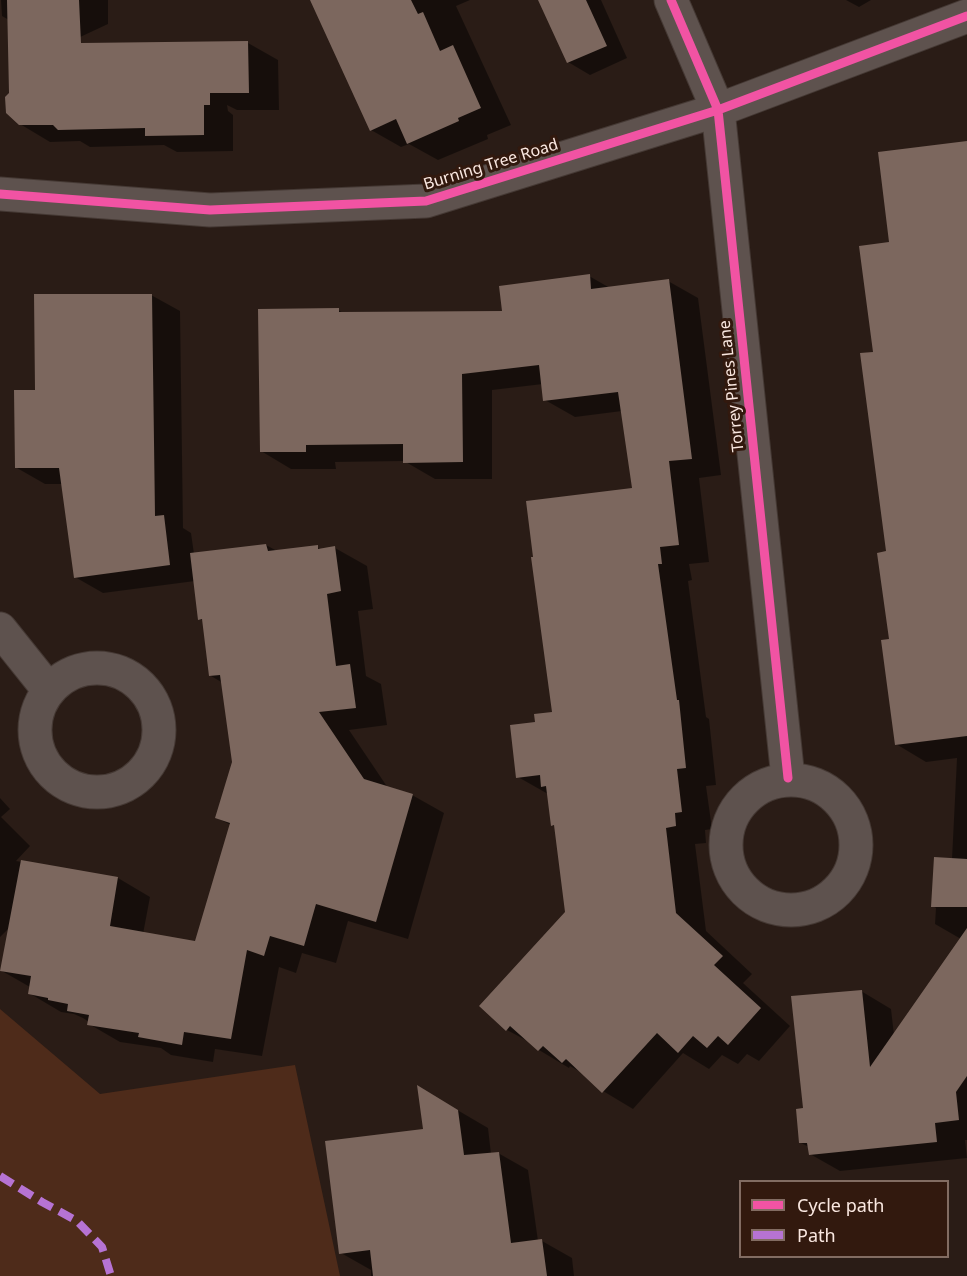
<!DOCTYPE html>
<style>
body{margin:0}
#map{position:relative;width:967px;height:1276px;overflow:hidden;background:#2a1c16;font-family:"Noto Sans",sans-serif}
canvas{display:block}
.legend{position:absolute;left:739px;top:1180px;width:210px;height:78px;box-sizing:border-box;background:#32190e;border:2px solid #826c62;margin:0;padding:8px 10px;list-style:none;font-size:18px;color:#fae8e1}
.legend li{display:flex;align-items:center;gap:12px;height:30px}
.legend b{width:30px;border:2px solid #826c62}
</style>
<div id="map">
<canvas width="967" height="1276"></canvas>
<ul class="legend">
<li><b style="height:8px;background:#f153a3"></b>Cycle path</li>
<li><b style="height:8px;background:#b673d3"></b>Path</li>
</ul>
</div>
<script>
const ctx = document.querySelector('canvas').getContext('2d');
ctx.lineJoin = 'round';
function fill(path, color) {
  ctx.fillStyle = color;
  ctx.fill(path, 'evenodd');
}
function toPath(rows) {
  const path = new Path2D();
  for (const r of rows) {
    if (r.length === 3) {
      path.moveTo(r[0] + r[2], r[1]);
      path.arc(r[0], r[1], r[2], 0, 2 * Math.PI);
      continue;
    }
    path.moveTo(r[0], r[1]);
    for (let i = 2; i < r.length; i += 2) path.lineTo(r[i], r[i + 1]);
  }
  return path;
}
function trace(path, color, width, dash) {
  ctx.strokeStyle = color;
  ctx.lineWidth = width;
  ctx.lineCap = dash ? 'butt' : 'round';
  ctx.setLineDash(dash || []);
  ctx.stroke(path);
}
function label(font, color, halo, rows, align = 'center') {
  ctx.font = font + ' "Noto Sans",sans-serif';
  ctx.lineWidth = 6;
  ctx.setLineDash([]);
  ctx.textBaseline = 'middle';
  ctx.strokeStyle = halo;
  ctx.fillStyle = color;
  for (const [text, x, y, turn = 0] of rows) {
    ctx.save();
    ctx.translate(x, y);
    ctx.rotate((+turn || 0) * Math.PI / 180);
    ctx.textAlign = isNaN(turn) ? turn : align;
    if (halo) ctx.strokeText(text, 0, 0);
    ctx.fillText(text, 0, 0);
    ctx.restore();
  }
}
fill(toPath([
 [0,1009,100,1094,295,1065,340,1276,0,1276]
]), '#4e2b1a');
fill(toPath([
 [1,0,108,0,108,24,63,45,248,43,278,60,279,110,237,110,227,105,228,111,233,115,233,151,177,152,164,145,90,147,80,141,50,142,20,124,9,20,2,16],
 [312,0,470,0,456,6,511,125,487,135,488,139,438,160,409,144,401,147,371,130],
 [545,0,601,0,627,58,590,75,568,62],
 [846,0,871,0,859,7],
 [967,142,967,977,961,939,935,924,936,908,933,906,952,859,957,758,926,762,896,744,887,553,874,353,891,244],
 [589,276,610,288,668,281,698,298,721,475,699,478,709,562,689,564,692,580,688,581,706,717,709,719,716,785,706,786,712,829,705,830,706,843,695,844,706,931,752,974,743,983,790,1026,759,1061,747,1054,738,1064,722,1055,709,1069,683,1053,633,1109,603,1091,584,1074,570,1066,569,1068,539,1050,533,1044,507,1030,567,913,556,827,553,825,548,794,518,777,536,723,553,713,633,489,622,411,575,417,545,400,543,384,492,390,492,479,435,479,404,461,335,462,336,469,291,469,261,451,338,310,345,314,504,312],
 [151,295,180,311,183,528,191,533,194,554,266,545,277,551,317,547,322,550,335,548,367,566,373,609,358,611,366,676,381,684,387,725,349,730,388,788,412,795,444,813,408,939,348,921,336,963,302,953,296,973,279,967,262,1056,215,1049,213,1062,171,1055,161,1048,120,1042,89,1024,89,1022,83,1018,74,1014,61,1012,29,993,30,987,2,971,9,928,0,937,0,798,10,809,1,817,30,846,16,861,118,878,150,897,143,934,197,943,231,825,217,818,234,762,223,683,211,676,204,621,200,619,195,581,103,593,75,577,63,484,45,484,17,468,37,392],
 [967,982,967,1140,965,1140,967,1158,840,1171,810,1154,809,1147,801,1143,805,1110,861,991,891,1009,894,1035],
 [447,1104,488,1128,491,1154,498,1153,528,1170,538,1241,542,1241,572,1258,574,1276,371,1276,371,1270,341,1253,424,1130]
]), '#0007');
fill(toPath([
 [7,0,79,0,81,43,248,41,249,93,210,93,210,105,204,105,204,135,145,136,145,128,58,130,53,125,19,125,6,113,5,97,9,93],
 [310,0,411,0,418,14,423,12,440,51,453,45,481,108,458,118,459,121,407,144,396,119,370,131],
 [538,0,586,0,607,46,567,63],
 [967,141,967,736,895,745,881,640,889,639,877,553,886,551,860,353,873,352,859,246,889,242,878,152],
 [590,274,591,289,669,279,692,459,669,461,679,545,660,547,662,564,658,564,677,700,679,700,686,768,677,769,682,812,675,813,676,826,666,828,676,913,723,956,714,965,761,1008,728,1045,718,1036,707,1048,693,1036,678,1053,657,1033,602,1093,566,1059,562,1063,543,1046,538,1051,510,1026,506,1031,479,1006,565,912,554,825,551,826,546,786,541,787,540,775,516,778,510,725,535,722,534,714,552,712,531,557,533,557,526,501,632,488,618,392,543,401,539,365,462,374,463,462,403,463,403,444,306,445,306,452,260,452,258,309,339,308,339,312,502,311,499,286],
 [34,294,152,294,155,516,164,515,170,565,74,578,59,468,15,468,14,390,35,390],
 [266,544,268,551,318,545,318,549,335,546,341,591,327,594,336,666,350,664,356,708,319,712,364,779,413,794,376,922,316,904,304,946,270,936,264,956,247,950,231,1039,184,1032,182,1045,138,1037,139,1033,87,1025,89,1015,67,1011,68,1004,48,1000,48,998,28,994,31,976,0,971,21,860,118,877,110,926,195,941,230,823,215,818,232,762,220,675,209,676,202,619,198,620,190,553],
 [934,857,967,859,967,907,931,907],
 [967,928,967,1076,956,1092,959,1120,935,1123,937,1142,809,1155,807,1143,799,1143,796,1109,803,1108,791,996,862,990,870,1067],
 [417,1085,458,1110,464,1155,499,1152,511,1243,542,1239,547,1276,373,1276,370,1250,339,1254,325,1141,423,1129]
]), '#7c675e');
const minor = toPath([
 [671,0,718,110,788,778],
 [0,194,210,210,426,201,718,110,967,16],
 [0,629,48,689],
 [97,730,62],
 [791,845,65]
]);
trace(minor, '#453934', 35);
trace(minor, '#5e524e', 33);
trace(toPath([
 [0,1176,42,1202,77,1221,102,1247,111,1276]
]), '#b673d3', 8, [15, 8]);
trace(toPath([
 [671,0,718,110,788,778],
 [0,194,210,210,426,201,718,110,967,16]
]), '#f153a3', 9);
label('16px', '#fae8e1', '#32190e', [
 ["Burning Tree Road",491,165,-17],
 ["Torrey Pines Lane",732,386,-96]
]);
</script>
